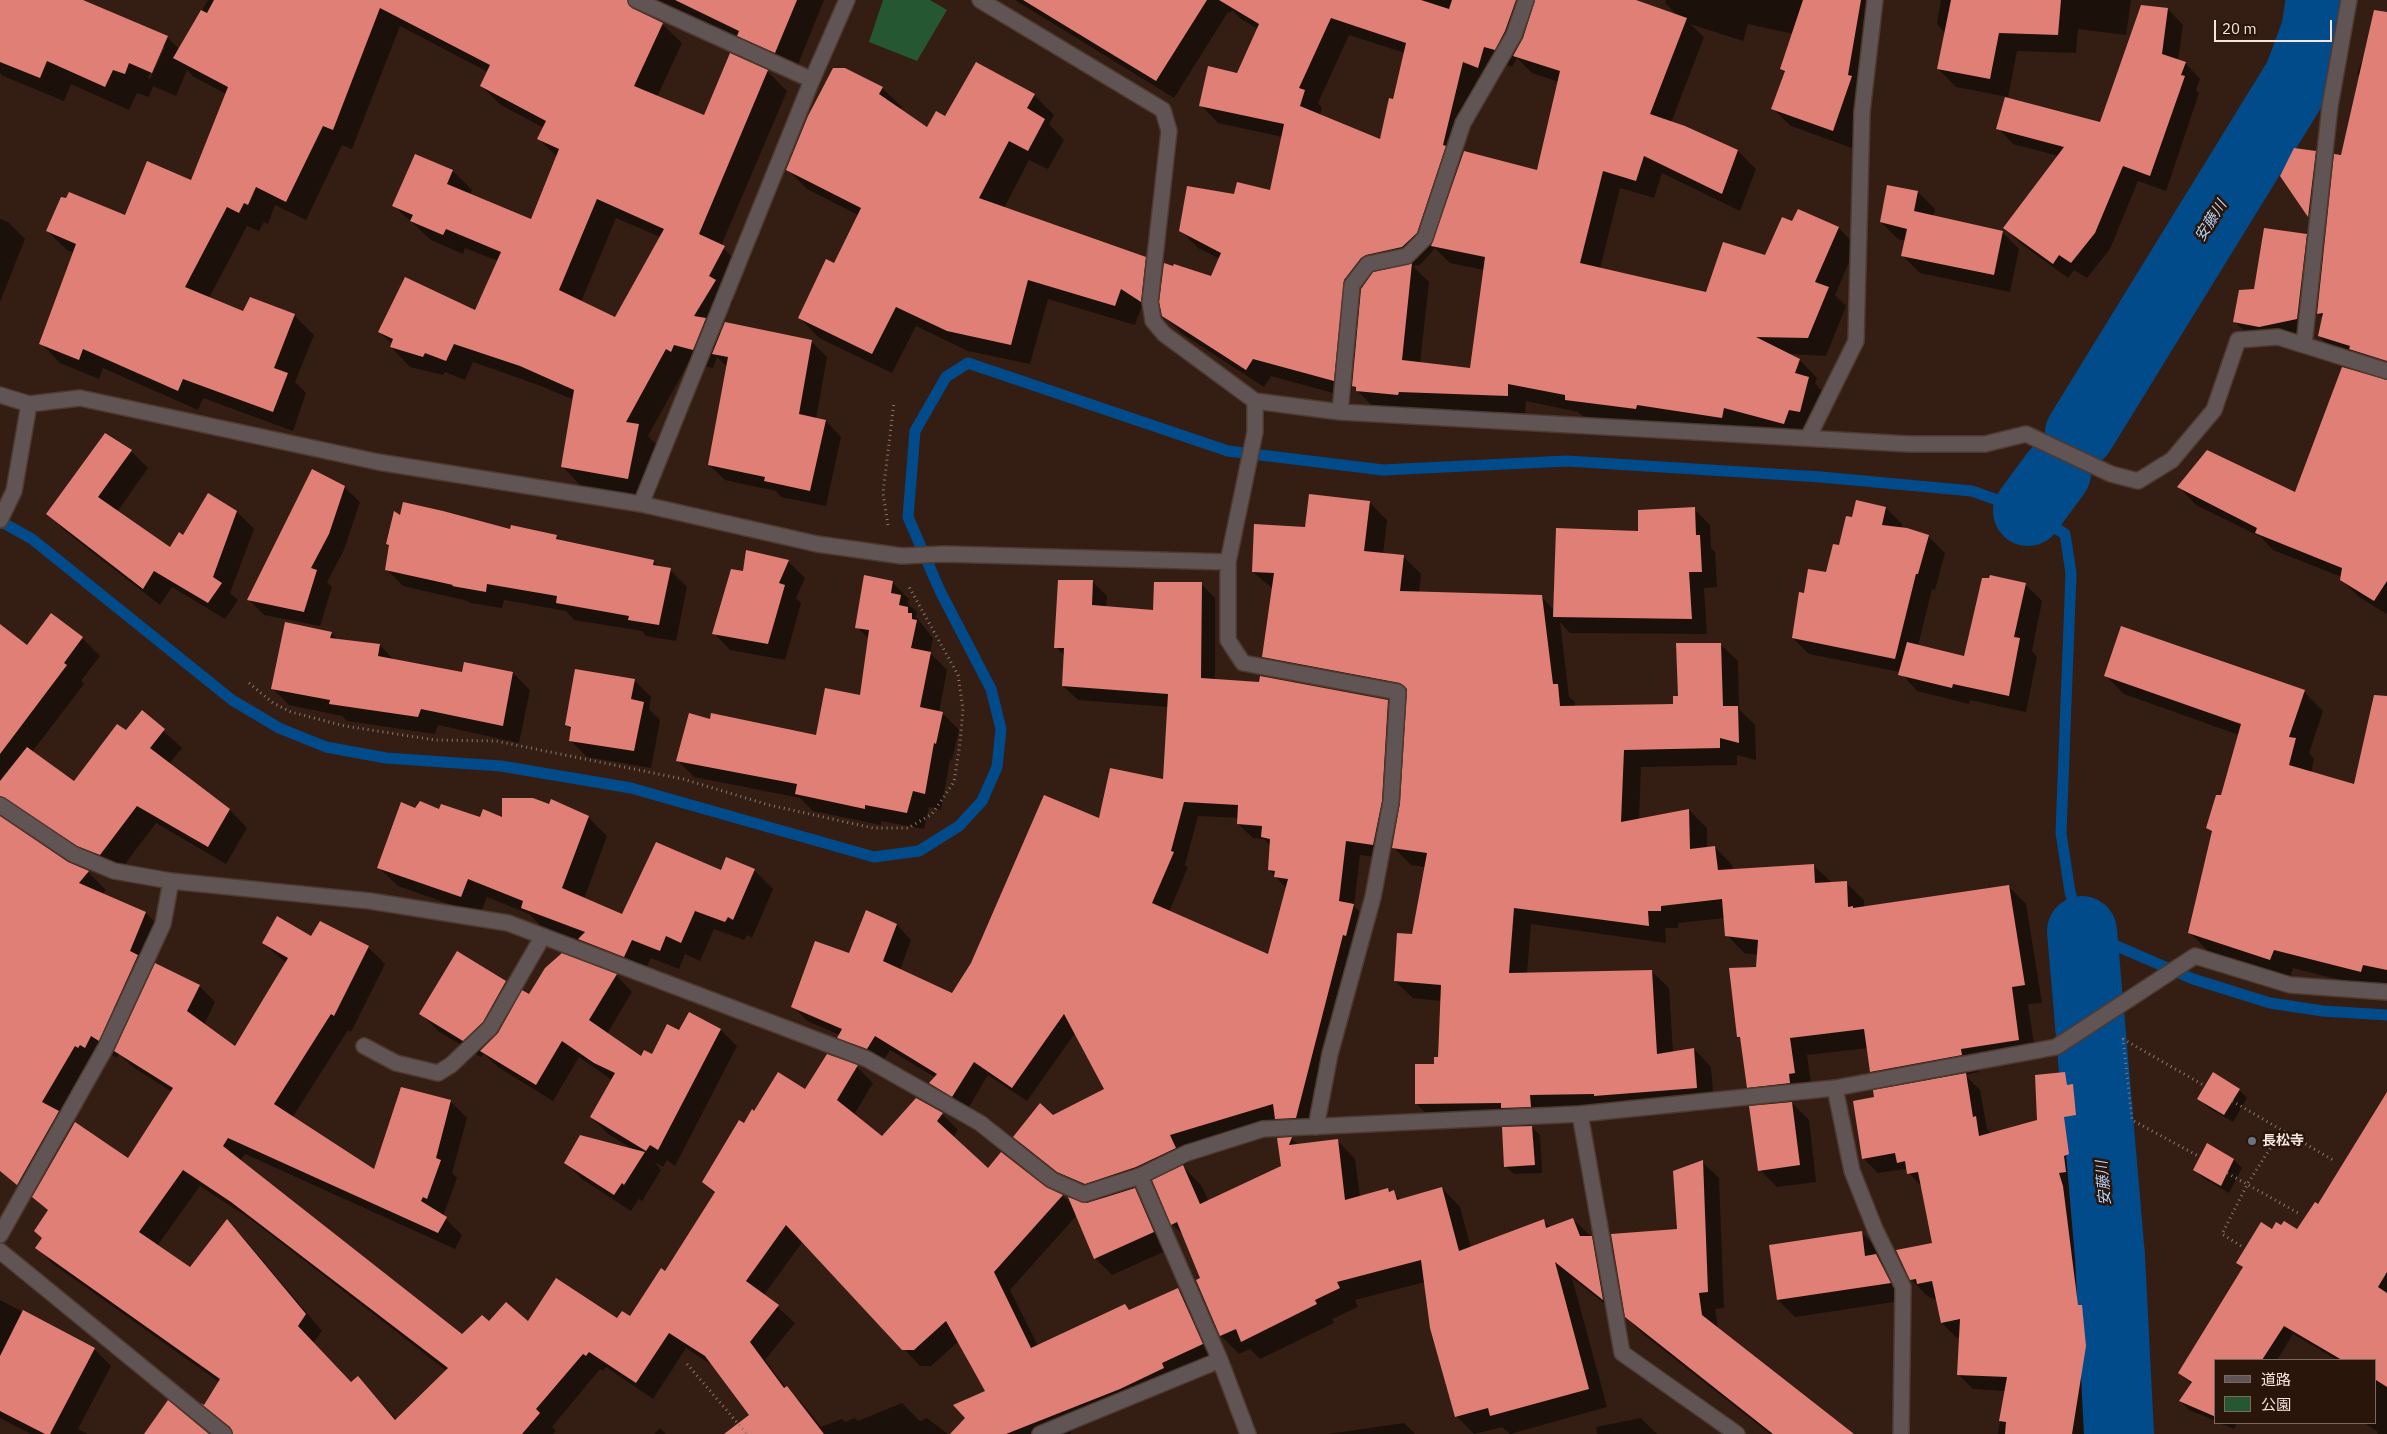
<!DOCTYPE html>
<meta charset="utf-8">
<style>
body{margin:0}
#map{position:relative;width:2387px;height:1434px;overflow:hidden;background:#341e14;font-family:"IBM Plex Sans","Noto Sans JP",sans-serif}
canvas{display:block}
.legend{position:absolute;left:2214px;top:1359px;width:162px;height:65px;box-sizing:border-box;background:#2a150b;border:1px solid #7b6860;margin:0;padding:6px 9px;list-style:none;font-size:15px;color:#f5e5df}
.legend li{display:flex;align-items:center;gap:10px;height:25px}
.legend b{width:25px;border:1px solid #7b6860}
.scale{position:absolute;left:2214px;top:20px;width:118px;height:22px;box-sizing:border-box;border:2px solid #f5e5df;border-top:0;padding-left:6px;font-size:15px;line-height:18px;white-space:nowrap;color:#f5e5df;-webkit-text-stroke:4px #2a150b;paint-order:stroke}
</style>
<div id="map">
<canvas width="2387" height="1434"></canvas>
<ul class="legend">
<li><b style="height:6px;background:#615454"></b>道路</li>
<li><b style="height:14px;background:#245732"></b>公園</li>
</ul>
<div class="scale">20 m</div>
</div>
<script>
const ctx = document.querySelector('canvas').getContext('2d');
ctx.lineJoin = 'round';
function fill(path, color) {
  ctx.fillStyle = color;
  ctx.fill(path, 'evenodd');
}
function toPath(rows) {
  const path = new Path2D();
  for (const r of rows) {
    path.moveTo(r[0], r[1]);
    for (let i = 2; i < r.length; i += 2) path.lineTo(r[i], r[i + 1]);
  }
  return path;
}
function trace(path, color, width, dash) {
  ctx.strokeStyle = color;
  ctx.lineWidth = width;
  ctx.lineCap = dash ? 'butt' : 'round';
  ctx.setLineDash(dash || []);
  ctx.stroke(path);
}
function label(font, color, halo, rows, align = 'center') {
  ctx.font = font + ' "IBM Plex Sans","Noto Sans JP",sans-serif';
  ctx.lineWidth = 5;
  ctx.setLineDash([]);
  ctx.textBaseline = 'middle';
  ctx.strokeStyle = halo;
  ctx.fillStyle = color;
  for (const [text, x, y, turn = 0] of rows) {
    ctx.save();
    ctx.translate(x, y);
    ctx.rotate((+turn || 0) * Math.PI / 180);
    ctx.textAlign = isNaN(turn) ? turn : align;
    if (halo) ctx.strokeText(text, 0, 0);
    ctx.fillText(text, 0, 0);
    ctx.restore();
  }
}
fill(toPath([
 [883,0,930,0,947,10,917,61,869,42]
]), '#245732');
fill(toPath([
 [2,0,79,0,167,37,179,49,208,0,824,0,795,72,656,10,646,16,662,24,682,43,657,97,705,116,767,71,787,91,721,246,743,267,728,294,734,301,716,330,721,335,811,341,827,357,816,419,826,421,841,437,826,506,781,497,776,491,725,480,709,465,728,368,717,357,713,368,694,364,690,370,686,367,648,436,657,445,648,498,581,486,562,466,574,400,541,386,473,362,465,380,445,372,443,375,410,367,391,347,392,344,379,332,476,312,498,261,465,248,463,254,431,240,394,206,453,171,472,190,470,195,532,221,557,157,539,139,544,128,501,105,481,86,488,72,400,26,352,149,342,145,306,220,275,205,268,224,264,222,259,231,247,226,209,298,244,313,294,315,314,335,295,382,306,393,293,431,203,398,198,410,103,368,99,379,60,363,41,343,74,253,67,250,47,231,125,216,192,181,226,94,194,77,187,70,176,96,153,86,149,97,137,93,129,110,71,84,64,101,3,76,0,73,0,4],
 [162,47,165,47,150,79,148,78],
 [616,218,660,237,616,319,581,302],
 [1015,0,1633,0,1679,17,1665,3,1666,0,1882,0,1869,95,1852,148,1791,126,1772,108,1786,73,1781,69,1793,34,1748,24,1743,41,1690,24,1704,37,1671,123,1738,151,1756,169,1740,211,1662,173,1654,198,1620,188,1600,269,1707,294,1765,257,1793,223,1798,210,1839,228,1856,246,1835,295,1846,306,1826,356,1789,354,1800,360,1817,378,1815,384,1827,395,1802,441,1741,425,1740,435,1584,417,1578,412,1526,401,1525,413,1375,409,1352,385,1351,398,1271,376,1264,387,1181,333,1161,313,1160,320,1141,308,1135,325,1048,299,1030,364,968,351,916,326,892,373,819,338,800,318,834,264,858,215,807,189,787,169,882,88,902,107,901,110,928,129,946,117,1034,95,1054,115,1049,124,1064,140,1048,169,1029,160,1004,208,1145,258,1164,276,1212,278,1220,259,1198,248,1180,230,1235,196,1271,191,1283,137,1218,123,1201,105,1238,74,1258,29,1241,19,1232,10,1230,13,1228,12,1174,98],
 [1349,35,1405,53,1381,140,1320,115,1322,108,1318,103],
 [1517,58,1532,73,1559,82,1538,172,1463,152,1480,79,1496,84,1502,63,1512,67],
 [1435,248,1450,263,1484,270,1471,370,1420,364,1429,282,1413,266,1420,265],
 [1941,0,2131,0,2126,35,2078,29,2076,53,2017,51,2008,97,1956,87,1938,69,1945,33,1937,24],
 [2168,9,2183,25,2178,61,2185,63,2200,79,2196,90,2199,93,2166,191,2138,181,2110,249,2087,278,2074,270,2068,278,2020,243,2005,228,2059,156,2013,144,1998,128,2100,124],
 [2368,45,2387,52,2387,372,2336,353,2319,336,2323,319,2317,312,2314,335,2277,343,2251,338,2234,321,2255,290,2306,235,2325,254,2342,156,2360,77,2357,74],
 [2315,152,2323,160,2317,223,2281,176],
 [1918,192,1935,209,1933,216,2002,232,2019,249,2010,292,1920,273,1903,256,1906,241,1898,239,1881,222],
 [0,219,8,222,25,239,0,302],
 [2387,381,2387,614,2359,597,2341,579,2342,577,2273,550,2261,537,2196,505,2179,487,2295,494],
 [131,451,148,468,117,512,170,549,183,536,237,512,254,529,230,593,238,600,225,619,172,587,160,605,65,531,48,514],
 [344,487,360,502,344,550,327,582,332,587,320,626,264,615,248,599],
 [1369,502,1387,520,1383,554,1403,556,1421,574,1419,593,1541,596,1554,610,1640,532,1694,509,1710,525,1711,548,1715,552,1717,587,1704,588,1707,634,1570,633,1560,622,1569,697,1575,702,1575,707,1674,706,1720,644,1738,661,1739,709,1755,725,1756,760,1737,755,1737,765,1641,767,1639,820,1689,810,1707,828,1707,848,1715,847,1732,865,1733,870,1813,865,1831,882,1846,883,1864,900,1864,908,2009,887,2026,904,2042,1003,2028,1004,2036,1058,1978,1066,1979,1072,1965,1075,1980,1090,1987,1129,1991,1133,2039,1121,2065,1074,2080,1089,2080,1093,2087,1100,2090,1130,2078,1132,2083,1170,2079,1171,2080,1187,2074,1188,2078,1202,2092,1317,2096,1321,2100,1362,2089,1434,1998,1434,2005,1391,1973,1389,1958,1374,1960,1337,1957,1338,1942,1323,1937,1298,1933,1299,1926,1295,1911,1279,1934,1244,1922,1187,1905,1169,1878,1173,1863,1158,1876,1098,1889,1089,1871,1071,1868,1048,1807,1055,1812,1090,1806,1091,1807,1100,1791,1102,1809,1120,1816,1182,1777,1187,1760,1170,1767,1106,1748,1087,1741,1039,1738,1036,1757,969,1758,955,1744,953,1727,935,1725,918,1678,923,1678,928,1665,928,1666,943,1531,924,1527,973,1651,971,1669,988,1673,1052,1694,1049,1711,1067,1714,1105,1547,1112,1548,1124,1530,1125,1540,1135,1542,1173,1514,1174,1505,1166,1522,1127,1514,1120,1434,1122,1417,1104,1439,1058,1441,1001,1413,998,1395,981,1413,935,1426,867,1411,865,1393,847,1402,803,1408,699,1281,674,1263,657,1273,589,1253,572,1306,528],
 [1886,508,1902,524,1901,529,1928,536,1945,553,1935,590,1932,589,1918,646,1965,657,2025,584,2042,601,2032,651,2037,657,2026,712,1970,700,1969,704,1917,691,1900,672,1809,654,1793,638,1805,594,1827,574,1853,518],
 [401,516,556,536,562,542,653,561,660,568,670,570,687,587,676,641,646,636,642,631,574,620,566,611,504,600,502,608,471,603,468,601,403,586,386,569,390,547,388,544],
 [788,561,805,578,796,598,801,603,785,660,730,650,714,633,744,572],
 [1092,581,1107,596,1106,607,1155,611,1201,584,1215,598,1215,680,1388,701,1402,715,1388,859,1360,855,1354,906,1367,919,1311,1132,1279,1121,1183,1149,1189,1163,1182,1166,1201,1185,1209,1202,1283,1167,1279,1139,1291,1138,1298,1145,1337,1140,1355,1159,1360,1197,1388,1189,1401,1200,1442,1188,1460,1207,1471,1248,1543,1221,1550,1227,1573,1219,1610,1255,1620,1316,1572,1278,1607,1407,1510,1434,1502,1427,1474,1434,1456,1416,1425,1282,1355,1300,1358,1307,1332,1319,1334,1323,1260,1359,1250,1349,1239,1354,1221,1336,1197,1281,1202,1279,1183,1235,1172,1224,1153,1180,1133,1187,1151,1206,1170,1249,1112,1275,1095,1258,1077,1215,1010,1290,1038,1346,1125,1305,1130,1311,1178,1289,1195,1306,1219,1361,1178,1380,1180,1385,1071,1431,1071,1434,952,1434,987,1392,959,1341,931,1366,920,1366,803,1241,764,1295,795,1323,765,1360,786,1388,803,1404,821,1427,842,1419,845,1422,855,1418,858,1421,902,1403,920,1421,927,1418,948,1434,761,1434,751,1415,715,1367,686,1348,653,1399,606,1367,603,1371,600,1369,552,1427,556,1431,553,1434,262,1434,219,1382,53,1264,37,1247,43,1239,49,1211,41,1193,0,1168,0,819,67,863,88,872,106,890,102,895,146,913,164,932,149,968,153,971,199,986,215,1002,204,1025,236,1048,286,963,263,943,312,937,321,923,368,947,385,964,351,1032,348,1030,292,1118,374,1171,450,1101,467,1118,452,1173,457,1178,443,1216,462,1235,455,1249,245,1154,240,1161,462,1336,490,1323,528,1323,630,1318,665,1272,715,1194,703,1182,754,1113,857,1067,873,1083,854,1115,882,1138,942,1114,958,1130,953,1138,989,1170,1046,1188,1063,1196,1074,1207,1103,1199,1073,1186,1029,1151,1015,1137,1105,1089,1075,1033,1027,1101,988,1075,967,1110,945,1098,931,1083,936,1078,890,1050,882,1063,853,1052,839,1037,840,1035,807,1021,793,1006,849,955,867,911,897,925,911,940,900,970,953,995,1100,819,1164,781,1169,707,1078,700,1063,686,1065,657,1056,647],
 [1198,816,1239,818,1238,824,1253,838,1264,839,1271,846,1269,870,1287,889,1269,956,1169,912,1188,867,1185,865],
 [110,1054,117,1058,119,1054,133,1067,172,1092,128,1160,73,1127,63,1117],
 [200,1186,249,1218,447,1371,397,1420,358,1378,351,1384,313,1343,322,1331,243,1237,227,1221,190,1268,157,1246],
 [893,583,909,599,908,604,917,612,916,617,933,638,930,653,947,670,939,712,942,713,959,730,952,760,950,759,941,810,929,807,924,829,881,821,881,825,813,811,800,798,694,777,677,760,711,720,817,737,861,696,869,639,857,627],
 [331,633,338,640,380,645,395,661,463,674,513,673,530,690,519,743,438,725,435,734,347,721,342,716,289,705,272,688],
 [82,638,100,656,81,681,84,684,32,752,74,783,126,732,142,712,182,748,169,764,230,810,247,828,226,864,156,823,119,872,97,863,30,818,0,789,0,647,27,646],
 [2105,675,2304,692,2323,711,2309,753,2314,759,2311,773,2355,786,2387,736,2387,984,2382,983,2380,990,2293,968,2290,978,2209,952,2190,933,2212,832,2208,828,2222,796,2239,735,2124,694],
 [634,680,651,697,649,709,660,720,651,768,587,757,570,740,572,730,566,725],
 [416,810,440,811,480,819,588,817,607,836,584,899,623,916,721,872,754,870,773,889,752,938,747,935,744,940,714,929,700,961,685,954,679,969,651,958,643,975,598,958,582,942,541,926,529,914,487,897,480,915,398,886,379,868],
 [457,953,506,982,520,997,616,975,632,992,607,1034,641,1058,653,1056,680,1032,721,1030,737,1046,675,1166,667,1160,663,1167,655,1162,661,1170,642,1201,639,1199,631,1211,582,1179,565,1162,634,1150,608,1134,591,1117,612,1080,579,1057,553,1101,498,1067,484,1054,481,1057,438,1031,421,1014],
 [2239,1090,2247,1098,2233,1122,2207,1107,2199,1099],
 [2387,1130,2387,1434,2377,1434,2378,1432,2364,1423,2376,1423,2376,1360,2337,1360,2293,1334,2277,1360,2216,1360,2216,1421,2189,1410,2180,1401,2192,1384,2179,1373,2243,1269,2237,1263,2273,1231,2298,1231],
 [2207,1145,2234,1160,2242,1168,2229,1193,2203,1178,2195,1170],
 [1702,1162,1719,1178,1724,1308,1715,1309,1718,1328,1852,1434,1770,1434,1643,1334,1626,1317,1678,1230],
 [1861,1232,1878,1249,1879,1258,1893,1272,1907,1300,1795,1317,1778,1300],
 [0,1300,94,1349,111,1366,78,1429,88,1434,31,1434,0,1418],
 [1641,1418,1657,1434,1597,1434,1596,1427],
 [1404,1423,1415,1434,1328,1434],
 [2219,1423,2237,1423,2234,1429],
 [660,1428,666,1434,654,1434]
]), '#0007');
trace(toPath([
 [0,521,32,539,232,700,279,728,326,747,386,758,501,766,631,788,874,857,919,851,959,826,982,801,997,767,1001,729,991,689,940,591,908,517,915,431,946,377,968,363,1228,451,1383,470,1567,461,1821,477,1972,491,2028,511,2065,534,2071,573,2061,833,2070,892,2082,931,2193,979,2270,1003,2323,1011,2387,1015]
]), '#024b8a', 11);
trace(toPath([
 [2080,433,2299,77,2316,31,2321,0],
 [2028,511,2056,473],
 [2082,931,2110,1257,2119,1434]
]), '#024b8a', 70);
fill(toPath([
 [0,0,83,0,168,36,152,73,129,63,125,74,113,70,105,87,47,61,40,78,0,62],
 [214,0,627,0,632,8,663,23,634,86,704,115,730,53,768,70,699,234,725,246,709,276,716,280,694,316,706,318,693,350,674,345,671,352,666,349,626,422,639,424,628,479,561,467,574,390,520,366,454,344,446,361,425,353,423,357,390,347,393,339,378,332,405,277,475,310,501,252,446,229,443,235,410,221,413,215,392,206,415,154,453,170,447,184,531,219,559,149,537,139,546,121,480,86,490,65,380,8,333,130,323,126,286,202,256,187,248,205,244,203,239,213,227,207,185,287,243,311,250,297,295,314,274,368,288,373,273,412,183,379,178,391,83,349,79,360,39,344,76,244,46,231,61,197,66,198,69,192,125,215,147,161,191,180,228,87,173,58,201,10,207,13],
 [597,199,664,229,615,317,559,290],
 [675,0,797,0,775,53,737,36,739,31],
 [1023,0,1207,0,1156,81],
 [1219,0,1421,0,1449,9,1452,0,1516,0,1505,31,1495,50,1484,47,1478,68,1463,62,1443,145,1446,146,1417,233,1402,247,1366,255,1361,258,1344,280,1334,381,1253,359,1246,370,1162,316,1159,302,1164,263,1173,266,1174,264,1211,276,1221,253,1179,231,1187,186,1234,194,1237,182,1270,190,1284,124,1199,106,1208,66,1237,73,1259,24],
 [1331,18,1406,43,1393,99,1389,98,1380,139,1300,106,1305,90,1299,88],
 [1535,0,1636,0,1687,18,1650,114,1685,126,1738,150,1722,194,1644,156,1636,181,1603,171,1580,263,1706,292,1723,242,1765,255,1782,217,1792,221,1798,209,1839,227,1815,282,1829,287,1808,338,1756,337,1800,359,1795,373,1809,377,1800,412,1789,410,1784,424,1724,408,1722,418,1637,405,1636,409,1565,400,1565,395,1508,384,1508,396,1399,392,1398,395,1356,391,1356,387,1352,386,1361,289,1373,272,1412,263,1402,360,1470,368,1485,257,1431,246,1464,151,1537,170,1560,71,1513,56,1523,38],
 [1803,0,1861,0,1848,75,1852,76,1833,131,1771,109,1785,71,1780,69],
 [1951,0,2061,0,2058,35,1999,33,1990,79,1937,69],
 [2141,5,2168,8,2162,54,2186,62,2181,75,2185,76,2150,176,2123,166,2095,233,2071,263,2059,255,2053,264,2003,228,2064,147,1996,129,2005,97,2100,122],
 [2374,10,2387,12,2387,361,2349,349,2350,346,2318,336,2323,313,2317,314,2334,154,2341,155],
 [976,62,1035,94,1027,108,1045,119,1028,151,1009,141,979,198,1146,257,1141,302,1121,289,1115,306,1028,280,1011,345,947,331,896,307,872,354,798,318,826,259,834,263,861,208,786,170,808,116,833,68,845,68,883,87,879,94,927,127,936,111,945,116],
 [2294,148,2316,151,2308,217,2280,176],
 [1887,185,1918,191,1914,211,2003,231,1994,275,1901,256,1907,229,1880,222],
 [2264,228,2307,234,2297,319,2259,327,2233,322,2239,290,2254,289],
 [725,322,812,340,799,414,826,420,810,491,764,481,765,477,708,465,728,357,712,354],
 [2342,367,2387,380,2387,581,2374,601,2340,580,2342,568,2255,533,2257,528,2177,487,2207,450,2295,492],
 [105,433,132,450,98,497,170,547,179,532,183,535,208,493,237,511,213,577,222,583,208,603,154,571,143,589,46,514],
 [312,469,345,486,329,534,311,568,317,570,304,612,247,600],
 [1309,494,1370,501,1364,551,1404,555,1400,591,1542,595,1553,684,1558,684,1560,706,1673,704,1673,696,1678,696,1676,643,1721,643,1723,706,1738,706,1739,743,1720,738,1720,748,1624,750,1621,822,1689,809,1690,849,1715,846,1718,870,1814,864,1815,883,1847,881,1848,907,1853,906,1853,908,2009,885,2025,985,2012,987,2019,1040,1961,1049,1962,1055,1870,1072,1864,1029,1790,1038,1795,1073,1789,1074,1790,1083,1747,1088,1740,1037,1737,1037,1729,968,1756,967,1758,940,1725,936,1722,899,1661,906,1661,911,1648,911,1649,926,1514,908,1509,973,1652,970,1657,1054,1694,1048,1697,1088,1594,1096,1594,1094,1530,1095,1531,1107,1501,1108,1501,1103,1415,1104,1415,1064,1434,1064,1434,1057,1438,1057,1441,985,1394,981,1397,933,1412,934,1427,853,1392,848,1400,803,1407,689,1400,683,1262,657,1274,573,1252,572,1254,524,1305,527],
 [1856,500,1886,507,1882,525,1907,528,1929,535,1918,574,1916,574,1895,659,1792,638,1799,592,1804,593,1808,569,1826,572,1833,544,1839,545,1846,516,1852,517],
 [403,502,443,511,510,529,511,525,557,535,556,539,654,560,653,565,671,568,659,625,628,620,629,616,556,603,557,596,487,584,486,592,452,586,453,585,385,570,389,545,386,544,394,511,400,515],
 [1695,507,1696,535,1700,535,1702,572,1689,572,1692,619,1553,617,1556,528,1638,531,1638,510],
 [746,550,789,560,779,583,785,585,768,644,712,634,731,569,743,571],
 [864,575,893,581,891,593,901,595,899,605,908,607,908,613,912,613,912,619,917,620,911,648,931,652,920,707,943,712,936,744,934,743,925,794,913,791,907,813,865,805,865,809,795,794,797,784,676,761,689,713,710,719,711,713,816,735,825,688,860,695,869,630,855,628],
 [1990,575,2026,583,2014,637,2020,638,2009,696,1953,684,1952,688,1898,675,1907,642,1964,656,1982,578,1989,578],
 [1058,580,1093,580,1092,605,1153,610,1154,582,1202,582,1201,678,1259,682,1260,676,1388,700,1382,801,1373,845,1346,841,1339,901,1354,904,1346,936,1343,935,1296,1118,1275,1119,1273,1104,1170,1135,1176,1148,1136,1167,1085,1184,1057,1172,1013,1137,1040,1103,1053,1115,1104,1089,1064,1014,1012,1088,974,1062,952,1097,929,1083,937,1074,875,1036,867,1049,837,1038,842,1029,791,1007,815,941,849,953,866,910,897,924,883,961,952,993,971,963,1044,795,1099,818,1110,768,1163,779,1168,694,1062,686,1064,648,1054,648],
 [1184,802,1238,805,1237,824,1262,826,1261,837,1270,839,1268,870,1275,871,1274,877,1288,879,1268,954,1152,903,1174,852,1171,851],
 [51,613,83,637,64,663,67,665,0,754,0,624,27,645],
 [285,622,332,632,330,638,380,644,378,656,462,672,464,662,513,672,503,726,421,709,418,717,329,704,330,700,271,689],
 [2121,626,2305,690,2289,737,2296,738,2289,765,2354,784,2374,695,2387,696,2387,970,2363,965,2361,972,2274,950,2270,960,2188,933,2212,831,2206,828,2216,795,2221,795,2241,724,2104,676],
 [575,669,635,679,631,699,644,702,634,751,569,741,571,727,565,725],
 [142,710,165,729,150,748,230,809,208,847,137,806,100,855,77,846,0,796,0,781,27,747,74,781,117,724,126,730],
 [502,798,533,798,549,804,551,799,589,816,562,888,622,914,656,842,721,870,726,857,755,869,733,920,728,917,725,922,695,911,681,943,666,936,660,951,632,940,624,957,578,939,585,932,521,908,523,901,468,879,461,897,377,868,401,802,415,808,420,801,439,809,441,804,480,817,483,809,502,817],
 [0,816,68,862,89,871,79,883,146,912,130,951,138,955,99,1041,91,1036,85,1048,80,1045,78,1048,75,1046,42,1102,59,1111,17,1185,0,1171],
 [277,916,311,936,320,921,369,946,334,1016,331,1014,274,1104,374,1169,401,1087,451,1100,436,1158,441,1160,427,1199,423,1197,421,1201,447,1217,438,1233,228,1138,223,1146,462,1334,482,1315,489,1321,506,1302,528,1321,556,1278,617,1318,622,1311,630,1316,661,1268,665,1271,715,1192,702,1182,739,1120,744,1123,752,1109,754,1111,778,1072,805,1089,827,1054,858,1065,837,1100,882,1136,916,1098,943,1113,937,1121,988,1168,1001,1152,1046,1187,1063,1195,994,1272,1031,1348,1125,1304,1129,1310,1178,1288,1203,1344,1162,1363,1164,1368,1120,1389,1006,1434,950,1434,965,1418,953,1405,985,1391,946,1321,914,1350,902,1350,786,1225,746,1281,779,1305,750,1342,784,1388,787,1386,824,1434,724,1434,749,1415,705,1356,669,1333,636,1383,589,1352,586,1356,583,1354,536,1409,540,1413,522,1434,233,1434,230,1427,200,1403,204,1405,220,1379,35,1248,42,1238,34,1231,48,1210,32,1197,75,1122,128,1158,173,1088,114,1051,155,963,200,985,187,1011,235,1046,288,958,262,943],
 [183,1170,231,1202,448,1368,395,1420,358,1376,351,1382,298,1326,306,1314,227,1219,190,1267,139,1232],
 [457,951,506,981,483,1022,463,1041,419,1014],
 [562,953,617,974,589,1020,641,1056,644,1050,652,1054,667,1024,679,1030,689,1012,721,1029,658,1150,650,1145,646,1151,590,1117,615,1073,594,1063,562,1041,536,1085,480,1051,498,1033,522,990,529,994,545,968],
 [2065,1072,2067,1085,2073,1084,2076,1115,2064,1117,2069,1154,2064,1156,2066,1172,2059,1173,2063,1186,2078,1305,2082,1305,2086,1346,2072,1434,2005,1434,2006,1422,1999,1421,2007,1377,1957,1375,1960,1319,1941,1323,1932,1281,1917,1284,1916,1279,1910,1280,1896,1250,1932,1243,1918,1172,1907,1174,1905,1161,1897,1163,1895,1153,1862,1159,1853,1101,1874,1097,1873,1090,1966,1073,1973,1117,1976,1116,1979,1136,2037,1120,2035,1075],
 [2213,1072,2240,1089,2224,1115,2197,1099],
 [2387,1092,2387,1272,2378,1287,2387,1293,2387,1387,2376,1380,2376,1360,2342,1360,2284,1326,2262,1360,2216,1360,2216,1417,2179,1401,2192,1382,2178,1373,2243,1267,2236,1263,2261,1222,2272,1229,2276,1222,2281,1225,2284,1221,2297,1229,2315,1202,2318,1204],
 [1792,1102,1800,1165,1758,1171,1749,1106],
 [1532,1126,1535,1165,1504,1167,1502,1127],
 [580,1135,645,1152,624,1185,622,1183,614,1195,564,1163],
 [1292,1137,1289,1145,1338,1139,1345,1200,1388,1188,1389,1192,1394,1190,1397,1200,1442,1187,1459,1251,1544,1219,1546,1228,1573,1218,1580,1236,1592,1236,1603,1300,1555,1262,1589,1389,1490,1416,1488,1408,1455,1417,1430,1328,1421,1260,1337,1282,1340,1288,1315,1300,1317,1304,1241,1342,1236,1329,1220,1336,1196,1280,1200,1278,1177,1222,1171,1225,1152,1180,1183,1165,1200,1204,1281,1166,1277,1138],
 [2207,1143,2234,1159,2221,1186,2193,1170],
 [1703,1160,1708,1292,1699,1293,1702,1315,1854,1434,1773,1434,1625,1317,1611,1234,1677,1229,1673,1171],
 [1135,1188,1154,1232,1094,1259,1068,1197,1087,1203],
 [1862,1231,1865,1256,1876,1254,1891,1283,1777,1300,1769,1245],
 [23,1310,95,1348,50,1434,45,1434,0,1411,0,1356],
 [168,1400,209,1434,144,1434]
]), '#e07f75');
const minor = toPath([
 [636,0,812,80],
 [980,0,1163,110,1169,131,1150,302,1153,321,1164,334,1255,401,1340,412,1909,444,1985,444,2026,434,2111,474,2138,481,2172,460,2214,410,2238,340,2278,337,2387,371],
 [2304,345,2330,106,2349,0],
 [0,395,29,404,80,398,378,462,641,504,817,544,902,556,944,554,1228,562],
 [1255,401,1255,432,1228,562,1228,640,1243,663,1398,692,1391,802,1373,897,1330,1054,1316,1127],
 [1340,412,1352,285,1368,264,1407,256,1425,238,1463,123,1514,35,1526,0],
 [1808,438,1856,341,1862,112,1875,0],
 [641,504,812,80,847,0],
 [0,520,14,491,29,404],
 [0,805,73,854,114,871,171,881,370,901,508,923,867,1059,980,1123,1052,1180,1084,1194,1140,1176,1187,1153,1263,1129,1580,1114,1835,1088,2056,1047,2195,956,2290,985,2387,992],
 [364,1046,396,1063,438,1073,451,1065,490,1028,543,936],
 [1835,1088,1852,1171,1875,1229,1903,1287,1901,1434],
 [1580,1114,1622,1353,1737,1434],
 [1140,1176,1220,1360,1248,1434],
 [0,1235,106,1047,163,924,171,881],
 [0,1251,224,1434],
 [1040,1434,1220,1360]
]);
trace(minor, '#4f3a30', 18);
trace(toPath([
 [888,525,883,493,894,402],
 [249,683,273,703,291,712,345,726,435,740,496,741,683,779,769,805,873,828,908,828,932,814,954,782,960,743,963,709,958,675,908,585],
 [2123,1038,2132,1120,2200,1157],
 [2123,1039,2205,1086],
 [2232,1101,2333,1160],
 [2227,1173,2300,1214],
 [2241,1246,2222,1234,2248,1183,2282,1130],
 [687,1364,747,1434]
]), '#8a776f', 3, [1, 4]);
trace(minor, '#615454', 15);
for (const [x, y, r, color] of [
 [2252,1141,5,"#6b7280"]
]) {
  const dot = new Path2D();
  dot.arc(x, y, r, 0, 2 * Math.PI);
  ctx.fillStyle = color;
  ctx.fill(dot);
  trace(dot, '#2a150b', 2);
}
label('bold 14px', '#f5e5df', '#2a150b', [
 ["長松寺",2262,1141]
], 'left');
label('italic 15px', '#b4d3f8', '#2a150b', [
 ["安藤川",2211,221,-58],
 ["安藤川",2104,1183,-95]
]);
</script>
